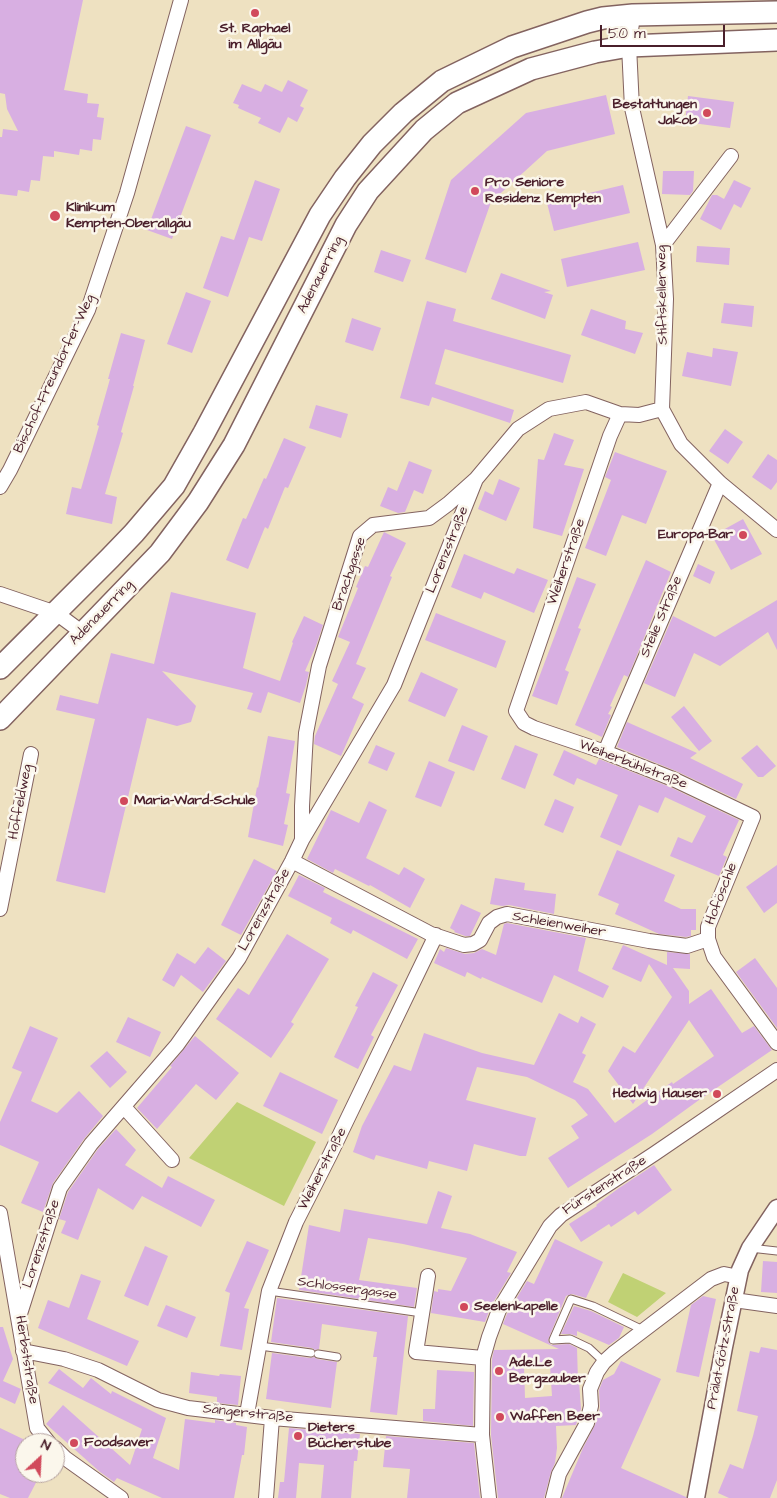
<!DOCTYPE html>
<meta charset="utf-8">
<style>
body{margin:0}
#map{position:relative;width:777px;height:1498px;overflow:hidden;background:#eee1c1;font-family:"Architects Daughter",sans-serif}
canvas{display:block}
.north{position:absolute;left:15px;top:1433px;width:50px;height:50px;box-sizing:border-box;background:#fbf7ec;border:1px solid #b4a19f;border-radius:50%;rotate:25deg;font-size:14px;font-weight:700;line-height:20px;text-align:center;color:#4a1f2b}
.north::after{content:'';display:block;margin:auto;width:18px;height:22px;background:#d1495b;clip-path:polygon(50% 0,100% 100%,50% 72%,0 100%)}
.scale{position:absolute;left:600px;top:25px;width:125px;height:22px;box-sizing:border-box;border:2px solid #4a1f2b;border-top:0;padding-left:6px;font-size:15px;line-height:18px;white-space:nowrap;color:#4a1f2b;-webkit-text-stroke:4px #fbf7ec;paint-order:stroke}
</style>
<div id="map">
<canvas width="777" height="1498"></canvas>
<div class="north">N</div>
<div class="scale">50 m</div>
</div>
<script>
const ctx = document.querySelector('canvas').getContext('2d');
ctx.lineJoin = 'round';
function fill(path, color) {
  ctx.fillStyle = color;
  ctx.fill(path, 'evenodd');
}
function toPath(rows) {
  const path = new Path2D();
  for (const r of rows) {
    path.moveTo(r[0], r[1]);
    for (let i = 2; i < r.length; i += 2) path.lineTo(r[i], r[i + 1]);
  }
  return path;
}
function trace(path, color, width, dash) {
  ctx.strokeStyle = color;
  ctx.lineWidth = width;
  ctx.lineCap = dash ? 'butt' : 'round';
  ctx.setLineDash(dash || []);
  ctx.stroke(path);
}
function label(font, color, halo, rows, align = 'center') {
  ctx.font = font + ' "Architects Daughter",sans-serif';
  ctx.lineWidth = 5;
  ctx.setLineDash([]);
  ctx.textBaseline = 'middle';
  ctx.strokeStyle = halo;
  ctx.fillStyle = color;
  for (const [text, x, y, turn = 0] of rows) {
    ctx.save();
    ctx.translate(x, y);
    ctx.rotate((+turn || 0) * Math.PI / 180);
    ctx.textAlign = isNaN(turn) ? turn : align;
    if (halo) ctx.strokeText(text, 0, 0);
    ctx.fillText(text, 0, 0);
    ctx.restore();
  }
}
fill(toPath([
 [237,1102,316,1142,284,1206,189,1158],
 [623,1273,666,1293,637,1317,608,1302]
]), '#c0d174');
fill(toPath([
 [0,0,83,0,64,90,88,94,87,103,99,104,97,117,104,118,101,140,93,139,92,151,80,149,79,155,54,151,54,157,43,156,40,181,31,180,29,192,18,190,17,196,0,194,0,137,2,137,3,129,18,131,7,109,5,94,0,93],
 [288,80,308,90,300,106,304,108,297,122,288,117,280,133,258,123,261,118,238,108,239,105,233,103,242,84,261,92,265,84,282,92],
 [606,95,615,134,547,151,491,202,466,273,425,259,451,180,526,113],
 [688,96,734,102,730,128,685,122],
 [186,126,211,135,172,239,147,230],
 [663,171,694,171,693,191,690,195,662,194],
 [255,180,280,189,262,241,249,237,228,297,203,288,221,236,234,240],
 [734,180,751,188,741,208,734,204,721,230,700,219,712,195,717,195,724,199],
 [623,185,630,213,554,231,547,203],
 [638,242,645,270,567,287,561,259],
 [697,246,730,248,729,265,696,262],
 [381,250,411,260,403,282,374,272],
 [501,273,551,291,544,292,553,295,545,319,491,299],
 [186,292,211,301,192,353,167,344],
 [427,301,456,309,453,321,571,355,563,383,445,349,435,384,514,410,510,423,432,397,429,406,400,398],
 [724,303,754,306,752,327,721,323],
 [591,309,626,321,625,329,643,333,635,354,581,335],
 [352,318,381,328,373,351,345,342],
 [121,333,145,340,133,386,134,386,121,432,123,433,105,494,117,497,112,524,66,514,72,487,81,489,99,426,97,425,110,379,108,379],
 [713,348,738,352,731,386,682,376,687,352,712,357],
 [316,405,348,414,341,438,309,428],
 [725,429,743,442,728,464,709,451],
 [554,433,574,440,564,465,584,469,562,536,533,528,538,459,544,460],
 [284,438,306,447,288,488,285,487,268,529,265,527,248,569,226,560,243,518,246,519,264,478,266,479],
 [615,452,667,471,646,524,622,515,606,556,585,548,611,480,605,477],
 [768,454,777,460,777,482,771,490,752,477],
 [409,461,432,470,423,494,414,490,405,512,398,513,380,506,388,487,397,491],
 [499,479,520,488,506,521,478,509,485,491,493,495],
 [743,519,762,554,731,570,712,536],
 [384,532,406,543,390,576,392,577,356,664,366,668,352,698,364,704,341,756,314,744,315,736,338,684,332,681,350,642,338,637,358,588,356,587,365,566,368,567],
 [464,554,514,574,517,568,548,580,534,613,484,592,481,599,451,587],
 [646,560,671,572,628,677,624,675,610,706,612,707,608,714,611,715,602,737,575,725],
 [698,564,715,572,710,584,693,576],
 [577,577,596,584,578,628,581,629,565,670,569,672,557,705,532,696],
 [171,592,256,613,243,668,280,681,293,643,292,642,304,616,323,625,316,646,305,671,309,672,306,685,300,703,268,692,261,713,247,709,253,693,162,671,196,706,191,722,177,726,147,718,105,893,56,881,95,719,56,710,60,695,98,704,111,653,154,664],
 [777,600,777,650,768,632,720,666,694,653,675,697,644,683,673,616,715,637],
 [436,613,506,641,496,668,425,640],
 [421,672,458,689,445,717,408,701],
 [684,706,712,741,699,751,671,717],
 [627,722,697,753,690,758,743,784,736,799,676,771,617,747],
 [462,725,488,736,474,771,448,761],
 [268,736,295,741,286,793,290,794,284,824,288,825,283,846,248,837,257,787,258,788],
 [376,745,395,753,387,771,368,763],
 [515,745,538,754,525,789,501,779],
 [757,745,776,766,763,777,758,777,741,758],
 [564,750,596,765,599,759,670,787,739,820,723,855,727,857,719,876,670,856,678,837,692,843,706,816,665,797,658,813,639,805,621,846,600,837,618,795,577,778,574,785,553,775],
 [429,761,455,772,441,807,415,797],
 [555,799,574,807,563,833,544,825],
 [369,801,387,810,366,858,399,875,404,867,425,879,410,908,370,885,369,886,335,869,333,873,307,859,331,810,359,823],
 [617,850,675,875,664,901,681,909,696,909,696,930,691,930,691,936,686,937,659,934,615,914,619,904,598,895],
 [254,859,277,871,241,935,221,925],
 [777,865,777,903,764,913,746,887],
 [299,875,325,888,323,892,418,939,407,959,353,930,351,934,330,923,332,918,288,896],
 [495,878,525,883,524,890,556,894,554,914,509,905,502,906,490,904],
 [461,904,481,913,470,936,465,936,454,932,455,931,450,928],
 [507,923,586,938,578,971,609,986,603,998,554,975,542,1003,482,977,481,979,467,972,465,977,434,963,440,949,444,952,446,948,465,954,474,953,482,949,496,955,504,924],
 [287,934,329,959,291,1022,294,1024,271,1058,216,1019,238,988,249,995],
 [623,945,667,965,667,952,690,954,690,969,673,968,689,991,689,1004,711,989,742,1033,754,1026,772,1050,699,1100,652,1134,568,1188,548,1158,579,1138,571,1126,588,1115,575,1100,527,1077,477,1067,466,1100,536,1118,526,1156,520,1156,474,1144,467,1171,429,1161,427,1169,376,1155,374,1160,353,1152,362,1126,394,1065,411,1071,424,1033,482,1053,534,1065,559,1013,578,1023,581,1016,596,1024,582,1053,586,1055,573,1082,588,1089,615,1123,672,1082,673,1084,714,1056,689,1020,633,1104,608,1071,623,1046,635,1053,672,997,649,964,641,982,612,969],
 [208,947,226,961,203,992,181,975,174,987,162,980,177,953,195,964],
 [755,958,777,988,777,1028,736,972],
 [373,972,398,985,371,1035,374,1037,358,1069,334,1057,358,1007,355,1006],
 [128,1017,161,1032,150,1057,116,1042],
 [30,1026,58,1038,31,1101,57,1113,79,1091,103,1116,84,1139,53,1183,43,1212,21,1203,39,1162,0,1145,0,1122,22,1072,12,1068],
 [195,1036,239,1073,216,1100,196,1084,157,1129,137,1108,172,1067,170,1066],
 [107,1051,127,1072,110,1088,90,1066],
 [280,1072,338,1100,322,1134,263,1106],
 [116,1129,136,1150,125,1165,162,1188,168,1176,215,1200,201,1227,142,1196,133,1210,98,1188,78,1240,61,1233,66,1221,59,1219,68,1192,98,1149],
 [654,1165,672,1190,638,1215,635,1211,611,1227,609,1224,581,1242,569,1224,597,1206,596,1205,619,1188],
 [438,1191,452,1196,441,1228,470,1234,517,1252,507,1272,511,1273,491,1306,485,1322,431,1313,434,1291,438,1292,438,1289,451,1291,467,1258,403,1244,368,1238,359,1280,417,1288,414,1307,299,1290,309,1225,340,1232,344,1209,427,1224],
 [555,1239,603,1262,586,1298,572,1294,566,1296,548,1340,551,1345,569,1344,577,1348,578,1381,579,1381,581,1409,576,1425,556,1426,557,1448,555,1463,551,1472,544,1498,498,1498,491,1435,492,1359,494,1350,559,1349,503,1324,507,1314,527,1281,534,1284],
 [524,1366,550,1366,552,1396,525,1398],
 [247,1241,269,1250,244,1308,249,1309,242,1350,220,1346,230,1293,225,1291],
 [145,1246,168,1256,148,1306,124,1296],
 [763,1261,777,1262,777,1293,761,1292],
 [81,1274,101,1281,87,1319,139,1341,127,1366,38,1328,48,1300,69,1308],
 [703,1296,716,1299,699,1377,676,1372,691,1305],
 [277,1298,408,1316,397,1415,370,1412,377,1357,373,1357,377,1332,322,1324,319,1349,315,1350,312,1348,271,1342],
 [166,1305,196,1317,187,1338,157,1326],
 [574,1306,591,1311,624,1327,619,1338,609,1345,577,1331,577,1336,570,1334,561,1334],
 [0,1327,3,1327,13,1359,3,1381,21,1389,15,1404,0,1397],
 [761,1347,777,1350,777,1480,770,1498,729,1498,718,1493,730,1464,743,1469,753,1436,758,1416,737,1411,750,1351,759,1353],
 [272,1353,310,1358,314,1357,317,1359,337,1362,331,1408,266,1399],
 [621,1361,661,1379,621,1468,686,1497,686,1498,562,1498,583,1448,595,1425,600,1408,599,1390,603,1380,614,1374],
 [59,1369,83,1388,91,1378,111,1394,112,1391,166,1418,153,1458,179,1470,185,1419,215,1423,215,1420,236,1423,236,1425,247,1427,244,1455,242,1455,234,1498,162,1498,117,1478,114,1482,100,1472,46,1424,63,1405,130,1465,142,1429,48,1383],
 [437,1370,474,1372,473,1426,423,1421,423,1409,435,1409],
 [191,1372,219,1376,220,1374,241,1376,238,1405,217,1403,217,1397,189,1393],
 [0,1428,25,1440,25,1473,41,1473,28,1498,10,1498,0,1494],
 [289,1428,360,1434,357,1461,354,1461,351,1498,321,1498,324,1465,299,1463,296,1498,278,1498,280,1482,284,1482],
 [386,1436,474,1443,480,1498,407,1498,410,1469,383,1467]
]), '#d8afe2');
const service = toPath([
 [750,1248,777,1251],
 [269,1291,422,1313],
 [260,1346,311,1353],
 [318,1354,337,1357],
 [604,1362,589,1348,570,1339,553,1340,571,1299,593,1306,643,1330]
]);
const minor = toPath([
 [633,15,629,46,632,108,663,245,666,299,662,409,681,444,720,483,777,530],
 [663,245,731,156],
 [620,414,610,436,516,711,524,723,534,728,605,752,673,779,753,817,708,927,708,939,714,957,777,1043],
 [0,487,10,470,88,310,127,193,181,0],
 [0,594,56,613,83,633],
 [605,752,720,483],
 [302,840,302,806,306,733,319,666,360,536,373,525,429,518,448,504,476,479,518,429,549,409,586,402,620,414,639,415,662,409],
 [292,861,431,934,464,945,473,944,480,940,489,923,497,917,507,914,649,941,687,946,708,939],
 [0,909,31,754],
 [124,1107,172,1160],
 [0,1213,37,1428,49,1443],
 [428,1276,416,1352,483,1358],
 [734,1300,777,1306],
 [19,1317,60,1188,91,1144,177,1045,239,958,292,861,302,840,394,685,476,479],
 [23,1351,64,1359,98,1370,158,1400,188,1408,272,1418,482,1435],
 [247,1414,269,1291,296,1222,330,1155,436,935],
 [55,1448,65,1458,121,1498],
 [266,1498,272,1418],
 [489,1498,482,1435,483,1358,489,1337,499,1310,550,1226,561,1215,654,1154,777,1070],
 [553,1498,559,1474,587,1423,591,1406,590,1389,597,1372,604,1362,615,1352,711,1279,724,1274,739,1277]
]);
const tertiary = toPath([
 [696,1498,724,1347,740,1270,750,1248,777,1208]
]);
const primary = toPath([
 [0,668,110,558,134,533,174,486,204,433,320,215,345,178,372,144,403,113,442,81,512,47,587,22,603,18,633,15,777,12],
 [0,719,160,553,198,502,234,445,346,225,368,191,424,130,457,103,531,69,595,52,629,46,777,40]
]);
trace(service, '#836360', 9);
trace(minor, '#836360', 16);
trace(tertiary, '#836360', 19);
trace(primary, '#836360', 24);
trace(service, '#fff', 7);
trace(minor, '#fff', 14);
trace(tertiary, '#fff', 16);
trace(primary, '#fff', 21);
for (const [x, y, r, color] of [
 [255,13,5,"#d1495b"],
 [707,113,5,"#d1495b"],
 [475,191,5,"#d1495b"],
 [55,216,6,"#d1495b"],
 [743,535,5,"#d1495b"],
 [124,801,5,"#d1495b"],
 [717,1094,5,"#d1495b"],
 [464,1307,5,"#d1495b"],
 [499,1371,5,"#d1495b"],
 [500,1417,5,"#d1495b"],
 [298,1436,5,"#d1495b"],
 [74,1443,5,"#d1495b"]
]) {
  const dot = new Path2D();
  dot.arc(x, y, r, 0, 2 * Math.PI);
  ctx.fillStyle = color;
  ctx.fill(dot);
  trace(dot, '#fbf7ec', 2);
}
label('bold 14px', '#4a1f2b', '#fbf7ec', [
 ["St. Raphael",255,29,"center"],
 ["im Allgäu",255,45,"center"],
 ["Bestattungen",697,105,"right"],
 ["Jakob",697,121,"right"],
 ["Pro Seniore",485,183],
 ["Residenz Kempten",485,199],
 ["Klinikum",66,208],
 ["Kempten-Oberallgäu",66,224],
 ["Europa-Bar",733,535,"right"],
 ["Maria-Ward-Schule",134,801],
 ["Hedwig Hauser",707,1094,"right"],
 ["Seelenkapelle",474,1307],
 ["Ade.Le",509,1363],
 ["Bergzauber",509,1379],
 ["Waffen Beer",510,1417],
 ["Dieters",308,1428],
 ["Bücherstube",308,1444],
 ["Foodsaver",84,1443]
], 'left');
label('14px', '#4a1f2b', '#fbf7ec', [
 ["Adenauerring",321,275,-63],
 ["Stiftskellerweg",663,295,-91],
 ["Bischof-Freundorfer-Weg",55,374,-65],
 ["Lorenzstraße",448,550,-68],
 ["Weiherstraße",567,562,-71],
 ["Brachgasse",350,574,-71],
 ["Adenauerring",102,613,-46],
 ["Steile Straße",662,617,-67],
 ["Weiherbühlstraße",633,765,21],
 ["Hoffeldweg",21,802,-79],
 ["Hoföschle",722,894,-69],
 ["Lorenzstraße",265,910,-61],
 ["Schleienweiher",559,925,10],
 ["Weiherstraße",323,1169,-63],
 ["Fürstenstraße",605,1186,-33],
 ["Lorenzstraße",42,1244,-72],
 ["Schlossergasse",347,1289,8],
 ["Prälat-Götz-Straße",724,1348,-79],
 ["Herbststraße",26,1360,81],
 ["Sängerstraße",248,1414,6]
]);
</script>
